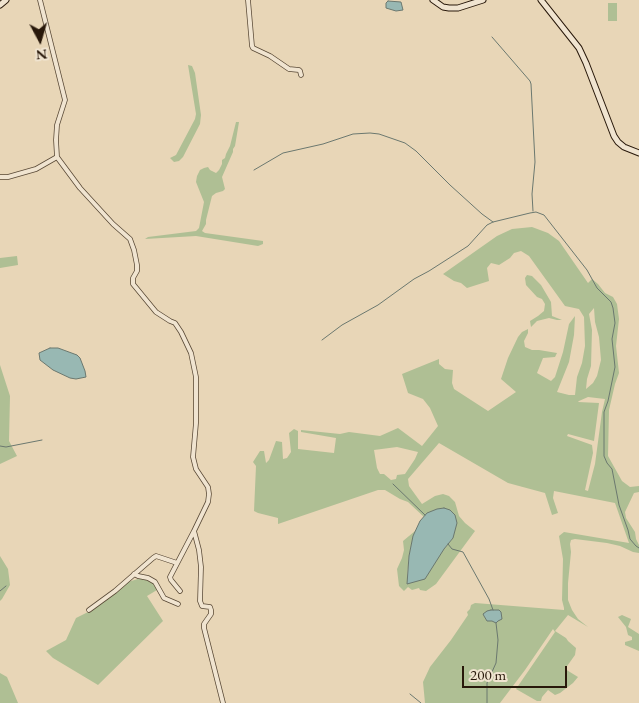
<!DOCTYPE html>
<style>
body{margin:0}
#map{position:relative;width:639px;height:703px;overflow:hidden;background:#e8d6b7;font-family:"EB Garamond",serif}
canvas{display:block}
.north{position:absolute;left:15px;top:15px;width:50px;height:50px;-webkit-text-stroke:4px #f0e4d0;paint-order:stroke;rotate:174deg;font-size:14px;font-weight:700;line-height:20px;text-align:center;color:#28180a}
.north::after{content:'';display:block;margin:auto;width:18px;height:22px;background:#28180a;clip-path:polygon(50% 0,100% 100%,50% 72%,0 100%)}
.scale{position:absolute;left:462px;top:666px;width:105px;height:22px;box-sizing:border-box;border:2px solid #28180a;border-top:0;padding-left:6px;font-size:15px;line-height:18px;white-space:nowrap;color:#28180a;-webkit-text-stroke:4px #f0e4d0;paint-order:stroke}
</style>
<div id="map">
<canvas width="639" height="703"></canvas>
<div class="north">N</div>
<div class="scale">200 m</div>
</div>
<script>
const ctx = document.querySelector('canvas').getContext('2d');
ctx.lineJoin = 'round';
function fill(path, color) {
  ctx.fillStyle = color;
  ctx.fill(path, 'evenodd');
}
function toPath(rows) {
  const path = new Path2D();
  for (const r of rows) {
    path.moveTo(r[0], r[1]);
    for (let i = 2; i < r.length; i += 2) path.lineTo(r[i], r[i + 1]);
  }
  return path;
}
function trace(path, color, width, dash) {
  ctx.strokeStyle = color;
  ctx.lineWidth = width;
  ctx.lineCap = dash ? 'butt' : 'round';
  ctx.setLineDash(dash || []);
  ctx.stroke(path);
}
fill(toPath([
 [608,3,617,3,617,21,608,21],
 [188,65,192,66,195,73,201,115,200,124,183,157,179,161,174,162,170,158,176,155,195,119,196,114],
 [236,122,239,122,235,146,233,149,233,152,222,177,225,189,223,191,216,193,212,196,206,220,206,224,202,231,205,233,263,241,263,244,258,246,196,236,145,239,148,237,196,231,199,228,204,202,196,182,197,176,200,170,204,168,208,167,210,170,216,173,219,170,222,164,222,160,225,158,226,154,230,146],
 [532,227,548,233,559,241,588,283,592,279,598,284,605,293,613,297,617,304,619,319,616,346,619,373,615,384,609,410,608,456,622,481,630,487,639,486,639,492,634,493,625,512,626,518,635,532,636,539,639,545,639,553,633,552,620,546,607,543,575,539,571,540,570,544,571,552,568,583,568,600,572,610,578,619,588,627,568,615,555,631,566,638,568,641,576,648,575,655,565,669,578,677,573,683,560,693,555,695,548,690,542,697,541,701,537,701,516,689,555,632,553,629,525,670,500,703,425,703,423,682,430,667,451,640,468,615,467,612,470,609,471,605,475,603,564,610,564,608,562,600,563,559,559,536,564,532,629,543,615,503,554,491,553,498,558,513,552,515,545,493,508,483,439,443,408,479,409,486,422,504,435,496,443,494,449,496,455,502,459,516,465,523,475,531,436,584,426,591,420,590,419,588,412,590,408,587,404,591,399,586,397,569,402,558,404,550,403,541,415,531,409,556,407,578,444,549,453,538,427,513,424,517,408,502,400,499,385,490,378,490,278,524,278,518,258,513,254,511,256,466,253,462,260,451,264,451,266,463,269,460,276,441,282,442,283,459,287,458,291,452,289,433,294,429,298,431,298,449,334,453,336,438,301,432,301,430,340,434,349,432,380,436,398,428,422,446,438,426,430,408,423,399,408,393,402,374,439,359,439,364,445,369,453,370,452,383,454,389,488,411,516,392,501,379,508,358,518,337,522,332,528,329,528,333,524,341,525,347,532,350,539,350,557,353,555,357,543,358,537,373,551,381,555,377,563,352,569,324,575,316,574,335,569,362,557,392,569,395,575,395,577,377,582,363,585,346,584,317,579,309,565,306,529,256,521,251,514,253,510,258,499,265,491,263,487,268,489,281,467,288,461,283,454,281,443,274,497,236,512,229],
 [594,308,595,322,599,337,601,360,597,376,593,383,586,389,587,379,591,366,592,330,589,314],
 [588,397,605,399,602,412,595,464,588,491,585,490,593,453,592,445,567,436,568,434,594,441,599,403,578,402,579,401],
 [397,447,418,452,415,459,405,474,397,475,396,479,391,480,384,474,380,474,377,468,374,450],
 [17,256,18,265,0,268,0,258],
 [527,275,532,276,541,285,551,302,552,316,562,320,557,320,549,318,537,321,531,327,530,321,538,316,544,311,545,304,542,299,537,297,526,285,525,278],
 [0,365,10,396,9,441,17,456,0,464],
 [0,556,8,569,10,585,2,599,0,601],
 [141,578,152,582,157,590,147,596,163,621,98,685,53,658,46,651,66,640,76,618,88,612,128,582],
 [622,615,631,619,628,627,639,634,639,651,625,645,625,642,632,640,632,637,628,635,626,627,618,617],
 [0,673,7,677,18,703,0,703]
]), '#afbf94');
const water = toPath([
 [388,1,401,2,403,10,396,11,386,8,386,3,388,1],
 [50,348,58,348,77,355,80,358,85,371,86,377,76,379,70,378,53,370,40,360,39,353,50,348],
 [444,508,450,510,455,515,457,523,453,538,444,549,425,579,407,584,409,556,413,536,420,521,427,513,437,509,444,508],
 [491,610,499,610,501,612,502,619,498,621,496,623,492,621,487,621,484,616,483,614,487,611,491,610]
]);
fill(water, '#98b8b3');
trace(water, '#6b786f', 1);
trace(toPath([
 [492,37,530,81,531,84,535,162,532,194,533,211],
 [254,170,283,153,323,144,353,134,370,133,379,134,405,143,416,151,450,185,482,214,493,222],
 [322,340,342,325,378,305,414,279,429,271,468,246,487,225,493,222,530,213,536,212,544,215,587,270,597,288,611,302,613,308,615,323,612,339,615,367,608,401,604,412,604,456,607,463,612,469,619,505,628,530,630,539,636,546,639,548],
 [0,446,6,447,42,440],
 [393,484,425,515],
 [448,544,452,549,463,552,489,599,493,610],
 [0,591,6,586],
 [410,694,421,703],
 [487,703,487,683,496,663,498,640,496,623]
]), '#6b786f', 1);
const street = toPath([
 [40,0,65,100,57,125,56,140,57,157,80,188,113,224,130,239,134,250,137,265,137,271,133,278,133,284,156,312,170,321,175,323,181,332,191,353,196,377,196,423,193,457,196,469,208,487,209,494,208,502,194,531,199,550,201,567,200,601,202,606,210,607,211,610,211,614,204,624,204,628,223,703],
 [248,0,252,46,253,48,270,56,289,69,299,70,300,71,301,75],
 [0,177,8,177,36,169,57,157],
 [134,574,138,576,148,578,155,582,164,598,178,604],
 [180,591,171,580,170,577,194,531],
 [89,610,115,591,153,558,156,556,177,563]
]);
const secondary = toPath([
 [433,0,443,7,449,8,458,8,483,0],
 [541,0,579,48,586,63,614,136,618,142,624,147,639,153],
 [0,5,6,0]
]);
trace(street, '#584835', 5.5);
trace(secondary, '#28180a', 7);
trace(street, '#f0e4d0', 4);
trace(secondary, '#f0e4d0', 5);
</script>
